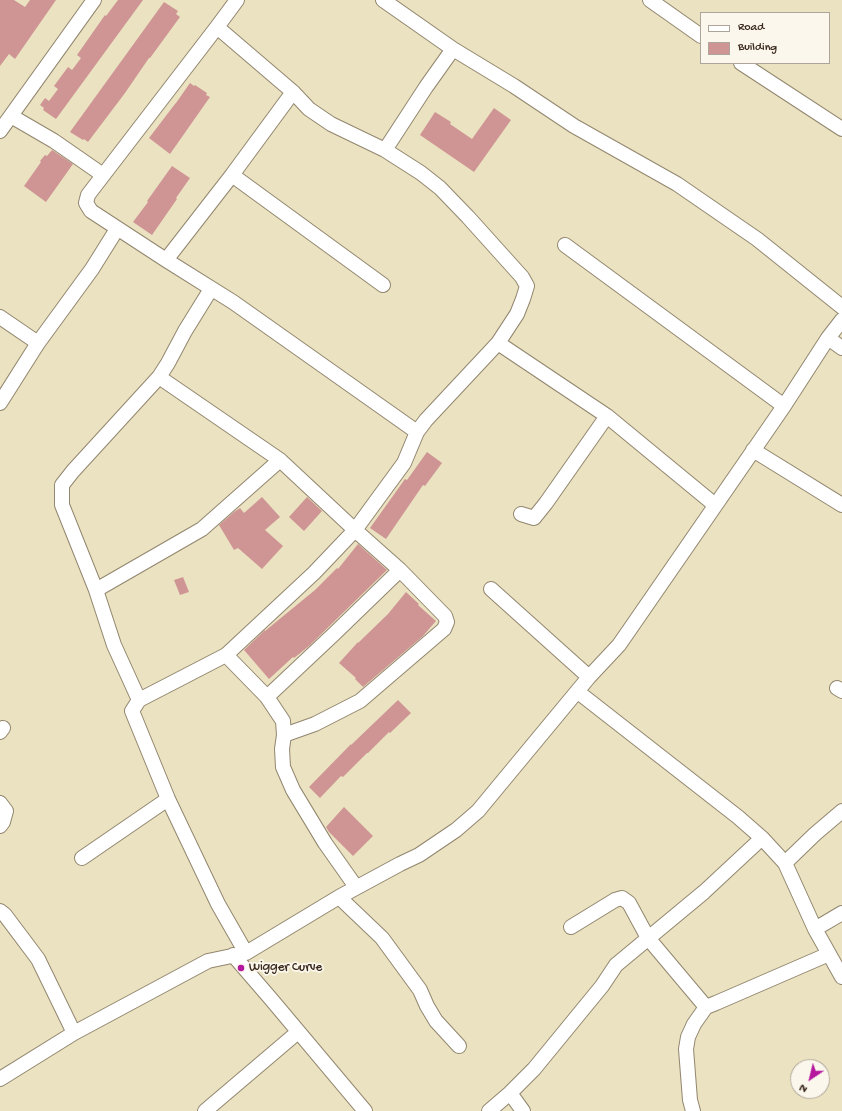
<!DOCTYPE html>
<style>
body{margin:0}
#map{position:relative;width:842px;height:1111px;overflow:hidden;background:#eae2c0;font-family:"Gochi Hand",sans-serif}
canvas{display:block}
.legend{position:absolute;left:700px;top:12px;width:130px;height:52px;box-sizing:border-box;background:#fbf7ec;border:1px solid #aea59a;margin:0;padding:5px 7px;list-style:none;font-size:12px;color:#3b2a1e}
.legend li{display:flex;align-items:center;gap:8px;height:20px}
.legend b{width:20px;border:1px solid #aea59a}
.north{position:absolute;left:790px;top:1059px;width:40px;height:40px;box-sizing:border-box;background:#fbf7ec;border:1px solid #aea59a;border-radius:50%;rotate:215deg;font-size:11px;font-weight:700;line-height:16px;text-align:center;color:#3b2a1e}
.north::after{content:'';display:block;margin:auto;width:14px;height:18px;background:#b5179e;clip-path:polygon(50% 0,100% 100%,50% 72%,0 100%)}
</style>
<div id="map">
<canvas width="842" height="1111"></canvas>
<ul class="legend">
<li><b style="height:5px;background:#fff"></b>Road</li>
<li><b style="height:11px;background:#cf9594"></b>Building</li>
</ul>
<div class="north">N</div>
</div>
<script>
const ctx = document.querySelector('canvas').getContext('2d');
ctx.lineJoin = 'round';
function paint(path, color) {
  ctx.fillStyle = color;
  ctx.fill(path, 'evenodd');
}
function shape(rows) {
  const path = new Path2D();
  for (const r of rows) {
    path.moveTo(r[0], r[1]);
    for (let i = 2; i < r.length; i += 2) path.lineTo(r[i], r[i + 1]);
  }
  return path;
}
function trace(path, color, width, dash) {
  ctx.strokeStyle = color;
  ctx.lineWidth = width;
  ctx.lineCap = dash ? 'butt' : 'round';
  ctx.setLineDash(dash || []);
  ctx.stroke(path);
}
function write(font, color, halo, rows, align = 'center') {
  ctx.font = font + ' "Gochi Hand",sans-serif';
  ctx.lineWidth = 3.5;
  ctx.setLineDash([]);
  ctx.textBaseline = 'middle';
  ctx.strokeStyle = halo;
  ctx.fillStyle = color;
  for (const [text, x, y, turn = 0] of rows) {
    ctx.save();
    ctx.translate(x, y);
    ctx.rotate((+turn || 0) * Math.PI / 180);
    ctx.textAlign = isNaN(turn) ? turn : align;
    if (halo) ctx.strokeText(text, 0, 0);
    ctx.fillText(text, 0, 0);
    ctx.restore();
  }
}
paint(shape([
 [0,0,14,0,25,7,30,0,56,0,15,59,9,54,0,66],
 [118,0,143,0,56,119,43,110,44,108,40,105,45,98,49,101,58,89,54,86,68,67,72,70,81,58,77,55,105,15,106,16],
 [164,2,178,11,176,14,180,17,150,58,149,58,125,93,88,142,84,139,83,140,70,132],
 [190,83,194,86,195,85,207,93,206,95,210,97,170,154,149,138,175,104,176,103],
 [494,108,511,120,474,172,420,135,435,112,451,122,450,124,472,139],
 [52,150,73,164,46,202,24,186,41,162,40,161,45,155,47,156],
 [172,166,190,178,176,198,177,199,152,235,133,222,148,202,147,201],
 [427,452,442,463,425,486,423,485,386,539,370,528,405,479,407,480],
 [262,497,280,517,265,530,283,546,262,569,238,548,234,550,219,525,234,512,240,508,244,513],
 [307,497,322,511,304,531,289,517],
 [358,544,387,570,309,646,294,658,293,657,269,679,244,650,265,630,265,631,315,590,337,568,338,569],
 [183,577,189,592,180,595,174,580],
 [406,592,419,604,418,605,436,621,423,636,363,687,355,679,356,678,339,663,358,642,358,643,388,614],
 [398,700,411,713,390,733,389,732,368,753,367,753,343,777,341,776,320,798,309,787,351,744,351,745],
 [344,807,373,836,353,856,329,832,326,827]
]), '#cf9594');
const minor = shape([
 [237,0,217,27,88,195,86,203,91,211,166,260,233,302,417,432],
 [383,0,453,49,514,86,574,126,677,184,757,239,842,307],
 [650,0,701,36],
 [217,27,293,92,309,109,331,124,385,150,421,173,440,188,468,217,522,277,527,286,523,299,517,314,498,343,426,420,417,432,404,463,355,530,314,573,226,655,139,700,132,711,168,799,218,904,246,953],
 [741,63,842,129],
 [11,116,54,141,103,175],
 [0,131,94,0],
 [385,150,426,87,453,49],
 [232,175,383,285],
 [565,245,784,406],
 [166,260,232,175,293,92],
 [0,317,38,343],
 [828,338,842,348],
 [498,343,607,416,715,505],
 [159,377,280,460,355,530,400,570,445,616,447,622,444,629,360,701,315,724,284,735],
 [0,403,38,343,92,269,117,229],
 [753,450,842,505],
 [521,514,534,518,546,503,607,416],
 [491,589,589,677],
 [96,590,202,529,280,460],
 [226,655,267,697,283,721,284,735,282,749,283,767,293,790,325,843,356,887],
 [837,688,842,691],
 [578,692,738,817,762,838,785,863,815,929,842,977],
 [267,697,335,633,400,570],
 [139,700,114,645,96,590,62,505,62,485,73,471,159,377,168,363,185,331,211,289],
 [0,732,3,728],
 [0,803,6,811,3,822,0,826],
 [82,858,168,799],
 [785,863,815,834,842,811],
 [339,897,382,938,420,990,427,1006,436,1021,459,1046],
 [0,911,5,915,38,959,74,1033],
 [571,927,615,900,622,898,629,903,648,938,706,1007,716,1003,829,954],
 [815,929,842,913],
 [233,955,271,999,365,1111],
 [0,1079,74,1033,208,961,246,953,339,897,400,864,419,855,456,830,478,811,589,677,619,645,784,406,828,338,842,320],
 [510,1093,523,1111],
 [205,1111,298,1032],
 [489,1111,510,1093,534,1069,602,986,616,965,704,892,762,838],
 [693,1111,690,1100,686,1049,688,1037,694,1024,706,1007]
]);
trace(minor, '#92866f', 16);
trace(minor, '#fff', 14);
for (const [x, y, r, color] of [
 [241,968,4,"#b5179e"]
]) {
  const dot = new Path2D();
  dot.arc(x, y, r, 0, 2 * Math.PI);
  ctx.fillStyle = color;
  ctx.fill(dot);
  trace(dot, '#fbf7ec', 1.5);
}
write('13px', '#3b2a1e', '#fbf7ec', [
 ["Wigger Curve",249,968]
], 'left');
</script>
